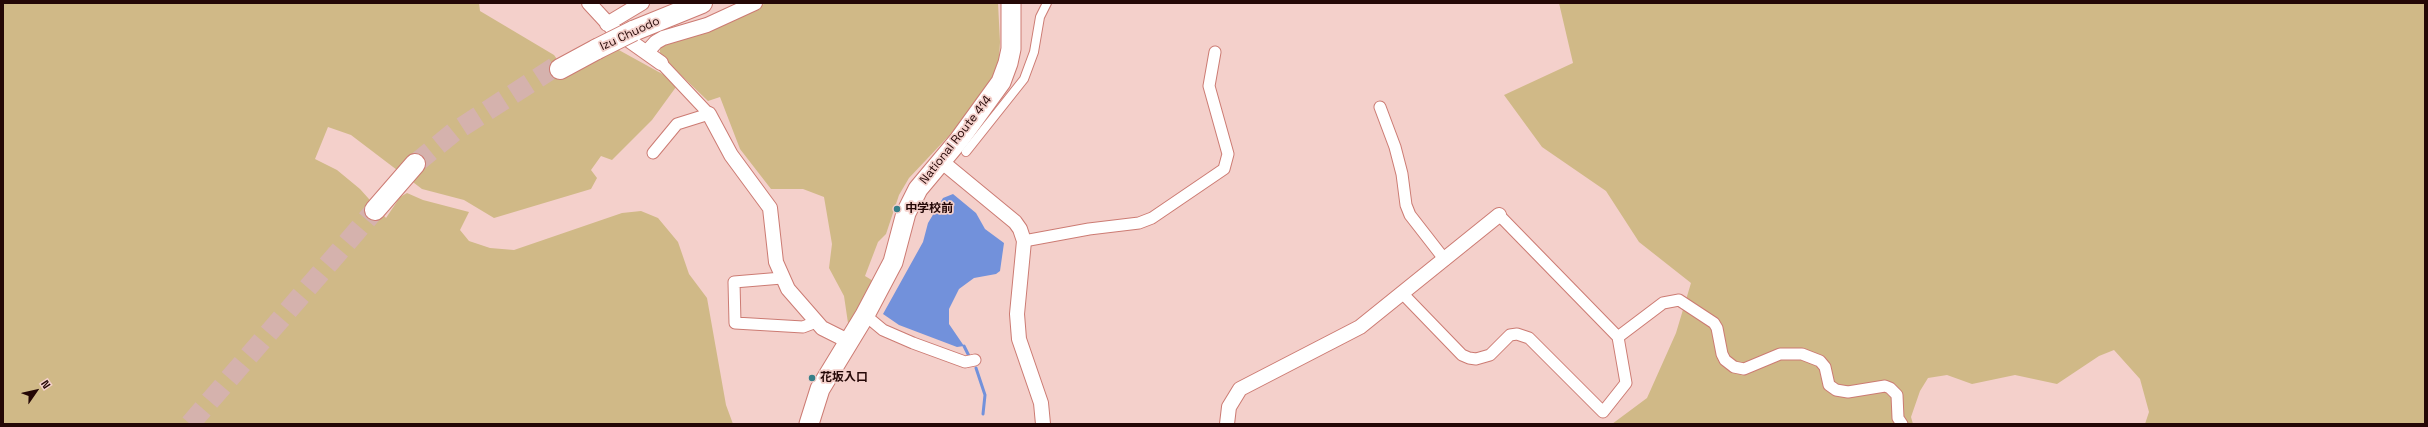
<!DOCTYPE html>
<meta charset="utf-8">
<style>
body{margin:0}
#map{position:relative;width:2428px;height:427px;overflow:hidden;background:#f4d0cb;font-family:"Space Grotesk",sans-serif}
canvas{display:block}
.frame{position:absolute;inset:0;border:4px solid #240706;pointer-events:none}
.north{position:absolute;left:16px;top:371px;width:40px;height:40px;-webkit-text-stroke:3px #f4d0cb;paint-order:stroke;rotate:56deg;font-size:11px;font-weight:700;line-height:16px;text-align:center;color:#240706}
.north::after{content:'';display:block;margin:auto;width:14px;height:18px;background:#240706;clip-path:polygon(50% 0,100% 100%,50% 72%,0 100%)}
</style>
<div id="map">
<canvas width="2428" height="427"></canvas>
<div class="frame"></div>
<div class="north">N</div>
</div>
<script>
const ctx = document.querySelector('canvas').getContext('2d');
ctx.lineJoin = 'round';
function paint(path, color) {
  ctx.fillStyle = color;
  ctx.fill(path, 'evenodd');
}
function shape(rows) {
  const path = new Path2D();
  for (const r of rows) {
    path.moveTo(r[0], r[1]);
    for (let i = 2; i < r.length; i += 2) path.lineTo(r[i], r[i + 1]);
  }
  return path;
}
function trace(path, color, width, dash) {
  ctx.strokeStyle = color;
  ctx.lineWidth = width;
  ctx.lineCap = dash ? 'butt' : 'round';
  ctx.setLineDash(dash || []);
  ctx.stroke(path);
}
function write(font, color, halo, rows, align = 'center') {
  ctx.font = font + ' "Space Grotesk","Noto Sans JP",sans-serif';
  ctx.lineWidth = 3.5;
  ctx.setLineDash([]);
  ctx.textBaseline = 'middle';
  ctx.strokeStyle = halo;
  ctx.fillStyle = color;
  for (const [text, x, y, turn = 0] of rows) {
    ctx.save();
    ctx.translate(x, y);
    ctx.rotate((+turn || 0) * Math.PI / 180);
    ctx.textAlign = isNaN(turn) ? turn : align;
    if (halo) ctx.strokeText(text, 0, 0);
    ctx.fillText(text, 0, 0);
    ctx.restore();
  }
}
paint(shape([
 [3,3,479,3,480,11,554,55,566,72,617,49,666,76,676,87,652,120,612,160,601,156,591,170,597,178,591,189,494,218,464,200,422,189,351,135,328,127,315,159,337,170,360,189,386,218,400,197,407,193,423,200,469,212,460,230,469,241,490,248,514,250,622,213,641,211,658,218,678,242,689,274,707,298,726,405,733,424,3,424],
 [766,3,998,3,1000,42,999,60,993,77,961,123,909,178,899,195,886,234,878,242,865,276,875,282,856,318,848,323,844,296,829,268,832,244,824,197,803,189,771,189,740,149,720,97,708,101,660,55,660,48,669,43,739,16],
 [1559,3,2425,3,2425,424,2145,424,2149,412,2140,379,2114,350,2099,356,2057,384,2015,375,1972,384,1947,375,1928,378,1920,391,1911,417,1913,424,1612,424,1647,398,1676,333,1691,283,1639,242,1606,191,1542,147,1504,95,1573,63]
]), '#d0b987');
paint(shape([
 [953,194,976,213,985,229,1004,243,1000,271,996,274,974,278,959,289,949,309,949,324,964,346,957,347,899,325,883,314,923,242,928,223,943,198]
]), '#7291db');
trace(shape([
 [964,346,970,358],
 [976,368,985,395,983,414]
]), '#7291db', 3);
trace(shape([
 [415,164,454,132,558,65],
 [190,424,375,210]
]), '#d5b2ad', 20, [20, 10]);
const pedestrian = shape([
 [966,152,1024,79,1034,52,1040,17,1047,3]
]);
const minor = shape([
 [1380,107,1395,147,1402,174,1406,205,1410,215,1445,260],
 [653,153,677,124,709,114,661,63],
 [1024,241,1089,229,1139,223,1152,218,1224,169,1228,154,1209,86,1215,52],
 [782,278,734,282,735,323,803,327,816,322],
 [1403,294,1462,355,1469,358,1476,359,1490,355,1510,335,1517,334,1529,338,1603,412,1626,383,1618,337,1499,215],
 [865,315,883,330,913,343,965,362,975,360],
 [1618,337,1663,303,1679,300,1714,323,1717,328,1722,354,1725,360,1734,367,1744,369,1780,354,1802,354,1820,361,1825,367,1829,385,1836,390,1848,392,1885,386,1890,388,1897,395,1898,418,1902,424]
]);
const tertiary = shape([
 [589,3,613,29,661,63],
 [607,24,642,3],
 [647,52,656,42,663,38,707,25,755,3],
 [709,114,731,155,770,208,776,262,788,289,822,328,848,341],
 [941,161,1015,222,1020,229,1024,241,1017,314,1019,339,1041,403,1043,424],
 [1227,424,1229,407,1240,389,1360,327,1499,215]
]);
const trunk = shape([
 [809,424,820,389,865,315,893,262,906,213,918,189,959,140,1001,82,1008,63,1011,49,1011,3]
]);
const motorway = shape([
 [633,31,702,3],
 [560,69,597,49],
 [375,210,415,164]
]);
trace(pedestrian, '#cc7b73', 10);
trace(minor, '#cc7b73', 13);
trace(tertiary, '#cc7b73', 16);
trace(trunk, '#cc7b73', 21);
trace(motorway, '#cc7b73', 22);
trace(pedestrian, '#fff', 8);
trace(minor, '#fff', 11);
trace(tertiary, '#fff', 14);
trace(trunk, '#fff', 19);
trace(motorway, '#fff', 20);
const motorwayBridge = shape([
 [597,49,633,31]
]);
trace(motorwayBridge, '#cc7b73', 22, []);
trace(motorwayBridge, '#fff', 20);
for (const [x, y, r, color] of [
 [897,209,4,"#377f88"],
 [812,378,4,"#377f88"]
]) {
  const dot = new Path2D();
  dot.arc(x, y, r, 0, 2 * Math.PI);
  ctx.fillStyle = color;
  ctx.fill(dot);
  trace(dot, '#f4d0cb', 1.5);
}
write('12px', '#240706', '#f4d0cb', [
 ["Izu Chuodo",630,34,-25],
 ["National Route 414",956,140,-52]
]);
write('bold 12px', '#240706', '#f4d0cb', [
 ["中学校前",905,209],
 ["花坂入口",820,378]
], 'left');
</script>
